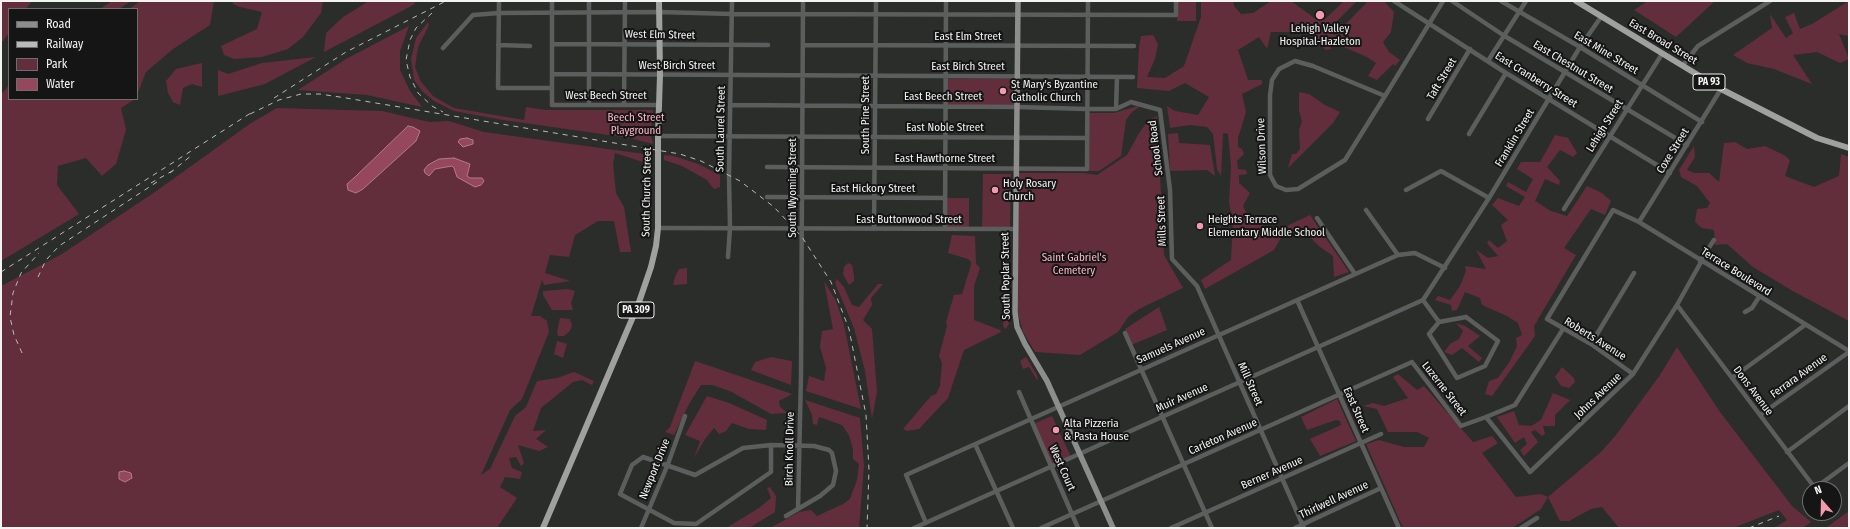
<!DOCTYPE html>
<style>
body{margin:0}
#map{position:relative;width:1850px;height:529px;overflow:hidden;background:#2b2d2b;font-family:"Fira Sans Condensed",sans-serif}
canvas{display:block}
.frame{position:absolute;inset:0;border:2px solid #f2f3f2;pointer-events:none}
.legend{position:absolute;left:8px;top:8px;width:130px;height:92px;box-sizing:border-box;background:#141514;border:1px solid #6d6e6d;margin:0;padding:5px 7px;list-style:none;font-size:12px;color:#f2f3f2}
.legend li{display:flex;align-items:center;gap:8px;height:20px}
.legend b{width:20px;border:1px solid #6d6e6d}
.north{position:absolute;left:1802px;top:481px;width:40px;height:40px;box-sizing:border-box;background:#141514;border:1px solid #6d6e6d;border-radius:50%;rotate:340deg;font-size:11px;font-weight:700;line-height:16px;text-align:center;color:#f2f3f2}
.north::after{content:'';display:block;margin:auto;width:14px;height:18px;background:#f29aaf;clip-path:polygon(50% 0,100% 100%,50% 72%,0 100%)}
</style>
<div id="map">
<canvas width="1850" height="529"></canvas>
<div class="frame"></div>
<ul class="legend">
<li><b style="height:5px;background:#8b8e8c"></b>Road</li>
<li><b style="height:5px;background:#b9bab9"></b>Railway</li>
<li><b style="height:11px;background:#622e3c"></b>Park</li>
<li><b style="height:11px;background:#95485d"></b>Water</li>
</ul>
<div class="north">N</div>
</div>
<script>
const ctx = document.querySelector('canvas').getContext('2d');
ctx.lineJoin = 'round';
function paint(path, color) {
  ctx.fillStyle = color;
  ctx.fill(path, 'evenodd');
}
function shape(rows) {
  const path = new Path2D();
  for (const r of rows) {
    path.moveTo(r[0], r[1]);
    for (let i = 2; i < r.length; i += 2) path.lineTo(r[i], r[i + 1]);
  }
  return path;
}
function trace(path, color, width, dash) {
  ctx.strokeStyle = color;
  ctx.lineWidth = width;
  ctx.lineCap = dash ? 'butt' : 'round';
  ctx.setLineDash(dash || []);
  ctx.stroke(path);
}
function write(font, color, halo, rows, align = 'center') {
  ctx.font = font + ' "Fira Sans Condensed",sans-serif';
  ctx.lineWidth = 4;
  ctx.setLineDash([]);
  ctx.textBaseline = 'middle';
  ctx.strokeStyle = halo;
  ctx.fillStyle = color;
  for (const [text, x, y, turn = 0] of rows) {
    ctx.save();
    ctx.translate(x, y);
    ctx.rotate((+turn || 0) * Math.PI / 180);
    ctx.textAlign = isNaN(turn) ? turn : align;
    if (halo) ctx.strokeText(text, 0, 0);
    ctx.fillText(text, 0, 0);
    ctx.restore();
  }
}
paint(shape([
 [1,1,32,1,26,9,9,9,9,33,3,41,1,41],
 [112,1,131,1,119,9,100,9],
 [140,1,214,1,210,25,173,49,146,72,137,95,137,9,129,9],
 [233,1,323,1,321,13,303,37,288,49,262,57,234,59,224,55,221,46,257,29,262,12,240,7,233,4],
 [369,1,414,1,415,4,324,52,326,33,343,17],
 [1178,1,1196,1,1196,21,1177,21],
 [1201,1,1233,1,1234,6,1241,14,1253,13,1271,1,1291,1,1317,20,1324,20,1344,1,1357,1,1329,29,1335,35,1368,1,1384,1,1394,12,1391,32,1383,42,1389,52,1400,60,1395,66,1393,64,1377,80,1368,76,1376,63,1367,57,1330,41,1331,49,1326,50,1312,38,1315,31,1307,27,1298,32,1271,32,1267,49,1259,37,1238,50,1248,80,1262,80,1262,84,1242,94,1246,112,1238,138,1238,147,1242,149,1244,154,1237,161,1238,169,1246,170,1247,174,1239,175,1239,183,1250,193,1243,206,1249,218,1274,232,1310,215,1349,272,1334,277,1333,256,1320,247,1305,232,1282,236,1274,250,1205,289,1201,280,1231,260,1233,221,1229,203,1231,166,1228,134,1223,133,1221,176,1217,169,1213,134,1207,127,1190,125,1170,128,1167,106,1175,111,1198,115,1209,97,1185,83,1169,91,1137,88,1139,47,1141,36,1153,35,1158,44,1155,59,1147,77,1165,78,1184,66,1201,17],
 [1648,1,1715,1,1676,37,1634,10],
 [1849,1,1849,36,1839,34,1849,59,1840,63,1817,52,1793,55,1812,84,1774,69,1747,63,1733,55,1772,28,1770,14,1786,38,1793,33,1785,17,1794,13,1800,29,1812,24],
 [428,22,429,25,418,47,415,67,421,82,433,96,454,108,524,120,526,107,546,110,653,110,651,136,653,144,630,138,503,120,454,111,434,101,423,92,414,80,411,59,416,38],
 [409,26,400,51,400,70,410,91,422,107,367,95,298,90,346,59],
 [316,57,265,84,218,96,218,70,228,74,262,63],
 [202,63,202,87,192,84,183,88,180,105,173,102,168,93,166,81,176,69],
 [948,79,1014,79,1014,105,947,105],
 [9,85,9,99,135,99,121,108,126,130,116,164,102,176,86,158,58,166,57,185,79,214,1,261,1,95],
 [1299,92,1309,94,1325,105,1340,112,1333,123,1288,168,1292,154,1296,154,1300,149,1299,130,1302,121,1299,111],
 [1138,106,1139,107,1131,113,1126,120,1121,156,1099,171,1089,171,1089,113,1114,113],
 [277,108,382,111,429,122,449,121,484,132,644,154,646,163,615,153,613,164,616,193,624,207,631,252,620,252,614,221,598,221,575,235,569,257,550,255,545,273,570,281,544,285,542,280,531,316,540,316,547,321,549,332,522,399,510,410,481,475,490,469,515,416,526,407,537,381,557,378,574,372,594,381,592,385,582,380,573,382,541,408,533,431,546,430,536,439,548,447,539,451,518,445,524,463,521,466,516,457,509,458,512,468,522,472,520,479,505,477,500,487,517,498,497,528,1,528,1,286,62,254,155,192,251,123],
 [1157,116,1164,255,1183,288,1139,309,1129,316,1118,332,1080,355,1035,352,1023,332,1017,310,1019,173,1084,173,1097,175,1127,155,1139,133,1148,121],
 [1178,133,1179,143,1210,145,1215,176,1207,170,1170,171,1168,134],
 [1555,135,1568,138,1577,153,1573,157,1560,150,1547,167,1560,181,1559,185,1545,179,1535,201,1551,211,1567,216,1587,186,1602,193,1611,201,1605,215,1591,209,1564,248,1576,255,1534,326,1535,336,1492,396,1485,394,1489,381,1498,378,1510,361,1517,346,1516,338,1522,335,1518,323,1507,316,1482,305,1480,298,1465,292,1457,310,1452,311,1451,305,1435,300,1438,296,1450,300,1460,286,1466,271,1465,266,1486,269,1476,250,1488,258,1498,256,1487,243,1489,240,1498,248,1507,241,1501,225,1508,220,1492,205,1498,198,1519,206,1525,197,1506,186,1508,182,1526,192,1533,179,1517,169,1521,162,1540,162],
 [1735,142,1747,149,1765,146,1784,155,1790,160,1785,176,1814,187,1839,176,1841,154,1849,157,1849,321,1791,290,1753,267,1727,244,1715,245,1714,230,1702,228,1695,222,1697,209,1707,208,1710,203,1697,186,1681,177,1679,170,1694,146,1695,157,1687,170,1694,173,1709,173,1719,182,1724,143],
 [664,155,674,156,698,164,720,175,720,187,714,189,707,180,682,166,664,160],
 [983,174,1011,174,1010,228,982,228],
 [946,198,969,198,969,227,946,228],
 [952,235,975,236,976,264,980,268,974,286,974,320,1000,330,1001,332,964,350,948,398,919,429,907,431,903,429,931,396,936,394,940,386,942,363,939,356,947,326,946,322,954,295,962,294,971,265,971,262,968,259,948,253],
 [848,263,852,265,854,276,854,281,849,285,843,274,844,267],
 [687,268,687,284,673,285,675,277,679,269],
 [1004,275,1008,279,1006,298,1009,324,1006,329,1003,326,1005,278,1003,276],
 [837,279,844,287,852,305,859,307,878,284,883,284,871,298,872,305,863,320,872,329,877,392,872,419,865,371,854,328,835,283],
 [824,281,836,301,844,325,861,409,806,391,809,376,824,381,826,368,820,347,822,331,833,329],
 [567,289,575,291,571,303,573,310,552,310,543,295,543,291],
 [1159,307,1167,330,1131,345,1125,329],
 [560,318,570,319,572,325,570,331,564,336,558,336,557,332],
 [1456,323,1465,326,1480,336,1468,346,1482,358,1479,362,1462,348,1452,355,1444,352,1450,344,1459,339,1463,331],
 [557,341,567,344,563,358,554,354],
 [1677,347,1720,412,1792,506,1811,522,1803,528,1774,528,1787,520,1779,510,1733,528,1619,528,1602,507,1591,509,1569,521,1560,521,1548,497,1541,509,1512,528,1403,528,1366,444,1379,440,1404,447,1424,447,1429,438,1417,432,1388,432,1377,409,1363,406,1373,403,1384,406,1408,398,1393,377,1398,374,1417,390,1424,386,1473,442,1492,436,1498,443,1482,453,1516,497,1541,494,1548,497,1601,452,1616,435,1660,375],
 [771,357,792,361,791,385,751,370,755,362],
 [1026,357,1037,375,1038,380,1037,380,1029,367,1023,369,1020,361],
 [695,361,792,394,779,401,780,407,788,413,771,414,730,391,712,385,701,385,689,404,674,435,665,432,670,427],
 [1562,367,1574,378,1575,382,1569,388,1561,386,1555,377],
 [1553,393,1570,400,1555,415,1555,426,1543,426,1545,434,1542,436,1535,430,1531,432,1538,442,1524,456,1520,450,1527,444,1524,437,1515,443,1497,417,1514,411,1519,425,1531,426,1541,420],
 [707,396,729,403,767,420,766,430,749,429,732,423,726,431,719,434,714,428,705,439,694,458,700,441,685,435],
 [1337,399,1356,441,1320,456,1310,439,1341,425,1340,421,1336,420,1307,430,1301,417],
 [805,400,860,418,864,466,859,528,770,528,799,512,811,510,817,516,843,504,850,499,857,480,859,464,853,459,853,449,849,435,842,425,819,417,817,425,813,424,812,415],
 [1052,416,1071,457,1049,466,1031,425],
 [770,487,776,496,775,512,749,528,726,528,759,508,771,498,767,488],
 [1849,511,1849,525,1845,528,1826,528]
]), '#622e3c');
const water = shape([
 [408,126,413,127,420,131,416,141,363,189,356,193,348,190,347,184,355,177,408,126],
 [467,138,473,140,473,144,463,147,458,142,460,139,467,138],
 [454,158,470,164,467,176,470,178,482,178,484,181,481,185,475,187,457,177,454,168,452,166,435,169,429,176,425,173,424,170,428,165,439,159,454,158],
 [124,471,131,473,132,478,125,482,119,479,119,472,124,471]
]);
paint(water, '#95485d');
trace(water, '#b17b8a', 1);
trace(shape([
 [499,1,498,88,552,88],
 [552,1,552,105,660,105],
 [589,1,589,105],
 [1394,1,1506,73,1670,173],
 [1452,1,1503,35,1687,145],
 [1501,1,1580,47,1702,122],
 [552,44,768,45],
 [498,45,530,46],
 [803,45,1134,46],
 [443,48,473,15,499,13,660,12,732,14,1176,15,1176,1],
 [1488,61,1526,1],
 [1683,65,1698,46,1770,1],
 [552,74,1133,77],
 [1385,96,1313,66,1295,61,1279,69,1272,80,1270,95,1270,175,1276,186,1286,190,1298,189,1345,160,1385,96,1443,1],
 [624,105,625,1],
 [731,105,1017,107,1087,109,1116,109,1131,102,1160,110,1170,190,1172,259,1197,286,1304,528],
 [1116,109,1117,77],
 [1428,119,1470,49],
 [1469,134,1506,73],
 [658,136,1087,138],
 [767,167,1087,169,1088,1],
 [1406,190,1441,171,1489,198],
 [767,197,945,198],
 [1564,209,1662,54],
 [1366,210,1398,255],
 [1317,218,1355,274],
 [1639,222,1721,89],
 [658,228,1016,229],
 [874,229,876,1],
 [945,229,946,1],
 [728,257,730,228,729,175,732,1],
 [1700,261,1714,240],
 [1297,300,1399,528],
 [1423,300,1439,322],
 [1677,305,1815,488,1849,463],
 [1745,312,1752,308,1759,297],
 [1466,317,1498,341,1485,366,1457,378,1429,334,1439,322,1466,317],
 [1125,333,1212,528],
 [1591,344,1634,273],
 [1633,374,1591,344,1547,319,1613,210,1639,222,1849,351],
 [1732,378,1805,325],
 [1019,392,1078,528],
 [1760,415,1849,352],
 [1486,417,1530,472,1633,374,1677,305,1701,262],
 [975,444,1013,528],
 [771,445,771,472,696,524,674,523,620,494,632,465,643,457,695,475,743,448,771,445,814,446,829,450,832,453,836,471,833,485,820,496,786,516],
 [1787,452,1849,406],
 [798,509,801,375,803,1],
 [926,523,906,475,1398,255,1415,253,1445,268],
 [641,528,668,464,685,416],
 [914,528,1423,300,1489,198,1580,47,1601,17],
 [1041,528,1412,362,1461,426,1486,417,1515,405,1563,329],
 [1171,528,1381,434],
 [1295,528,1381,488],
 [1521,528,1537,518]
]), '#5c5e5d', 4.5);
trace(shape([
 [1018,1,1015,312,1017,327,1025,344,1047,381,1113,528]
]), '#8b8e8c', 5.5);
trace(shape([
 [1576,1,1721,89,1817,138,1849,148],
 [543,528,638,305,651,267,656,246,658,228,658,136,660,75,659,1]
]), '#9ea19e', 6);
trace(shape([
 [432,13,416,28,410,40,406,60,410,77,418,93,432,106,443,112],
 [274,98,346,52,446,1],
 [250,114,279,100,301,94,320,94,346,98,680,154,701,161,740,181,774,207,802,237,831,282,849,329,866,415,869,470,867,528],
 [170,173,192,155],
 [151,183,174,170],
 [1,272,254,111],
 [38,277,46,260,59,246,157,182],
 [22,353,14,335,10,317,13,293,21,273,39,253],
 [1749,528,1779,516]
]), '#b9bab9', 1, [5, 5]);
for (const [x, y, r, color] of [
 [1320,15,5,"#f29aaf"],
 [1003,91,4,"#f29aaf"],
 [995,190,4,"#f29aaf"],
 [1200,226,4,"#f29aaf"],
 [1056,430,4,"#f29aaf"]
]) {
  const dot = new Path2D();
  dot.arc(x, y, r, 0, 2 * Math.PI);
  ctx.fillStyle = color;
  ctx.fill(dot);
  trace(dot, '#141514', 1.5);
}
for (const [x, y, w] of [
 [1709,82,32],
 [636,310,36]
]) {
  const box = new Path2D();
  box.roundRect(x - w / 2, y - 8, w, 16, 3);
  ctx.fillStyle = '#141514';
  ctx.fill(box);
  trace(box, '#f2f3f2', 1);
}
write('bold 10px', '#f2f3f2', null, [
 ["PA 93",1709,82],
 ["PA 309",636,310]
]);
write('11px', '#f2f3f2', '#141514', [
 ["Lehigh Valley",1320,29,"center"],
 ["Hospital-Hazleton",1320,42,"center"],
 ["St Mary's Byzantine",1011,85],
 ["Catholic Church",1011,98],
 ["Holy Rosary",1003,184],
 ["Church",1003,197],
 ["Heights Terrace",1208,220],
 ["Elementary Middle School",1208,233],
 ["Alta Pizzeria",1064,424],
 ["& Pasta House",1064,437]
], 'left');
write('11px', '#f2f3f2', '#141514', [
 ["West Elm Street",660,35,1],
 ["East Elm Street",968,37],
 ["East Broad Street",1663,42,31],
 ["East Mine Street",1606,53,31],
 ["West Birch Street",677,66],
 ["East Birch Street",968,67],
 ["East Chestnut Street",1573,67,31],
 ["Taft Street",1442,79,-59],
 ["East Cranberry Street",1536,80,32],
 ["West Beech Street",606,96],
 ["East Beech Street",943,97],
 ["South Pine Street",866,115,-90],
 ["Lehigh Street",1605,126,-58],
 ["East Noble Street",945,128],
 ["South Laurel Street",721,129,-89],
 ["Franklin Street",1515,138,-59],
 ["Wilson Drive",1262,146,-92],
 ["School Road",1156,148,-97],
 ["Coxe Street",1673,151,-58],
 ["East Hawthorne Street",945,159],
 ["South Wyoming Street",793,188,-90],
 ["East Hickory Street",873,189],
 ["South Church Street",647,192,-89],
 ["East Buttonwood Street",909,220],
 ["Mills Street",1162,221,-92],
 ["Terrace Boulevard",1736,272,32],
 ["South Poplar Street",1006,276,-91],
 ["Roberts Avenue",1595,339,32],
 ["Samuels Avenue",1171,346,-24],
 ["Ferrara Avenue",1799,376,-36],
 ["Mill Street",1250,384,66],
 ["Luzerne Street",1444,389,52],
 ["Dons Avenue",1753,391,53],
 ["Johns Avenue",1598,396,-44],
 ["Muir Avenue",1182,398,-24],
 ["East Street",1356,410,66],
 ["Carleton Avenue",1223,437,-24],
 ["Birch Knoll Drive",790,449,-89],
 ["West Court",1062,468,66],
 ["Newport Drive",655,469,-68],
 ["Berner Avenue",1272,473,-24],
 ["Thirlwell Avenue",1334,500,-25]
]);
write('11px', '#fbb6c6', '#141514', [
 ["Beech Street",636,118],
 ["Playground",636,131],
 ["Saint Gabriel's",1074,258],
 ["Cemetery",1074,271]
]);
</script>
